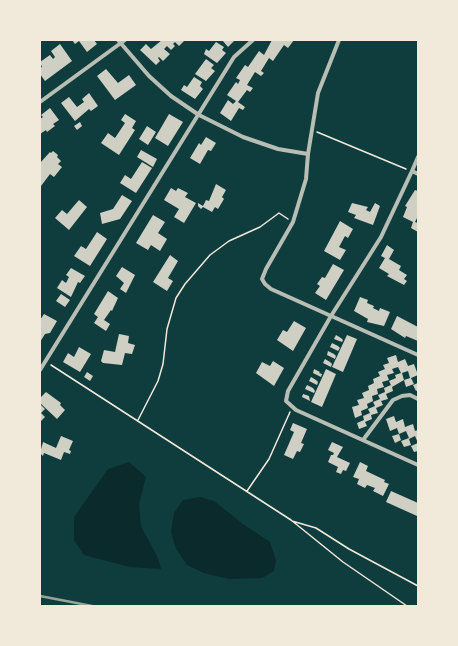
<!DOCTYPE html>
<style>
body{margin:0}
#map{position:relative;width:458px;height:646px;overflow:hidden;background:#0f3d3e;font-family:Poppins,sans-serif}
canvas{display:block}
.frame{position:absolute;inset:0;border:41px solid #f1e9da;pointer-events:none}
</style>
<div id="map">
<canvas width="458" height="646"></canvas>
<div class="frame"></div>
</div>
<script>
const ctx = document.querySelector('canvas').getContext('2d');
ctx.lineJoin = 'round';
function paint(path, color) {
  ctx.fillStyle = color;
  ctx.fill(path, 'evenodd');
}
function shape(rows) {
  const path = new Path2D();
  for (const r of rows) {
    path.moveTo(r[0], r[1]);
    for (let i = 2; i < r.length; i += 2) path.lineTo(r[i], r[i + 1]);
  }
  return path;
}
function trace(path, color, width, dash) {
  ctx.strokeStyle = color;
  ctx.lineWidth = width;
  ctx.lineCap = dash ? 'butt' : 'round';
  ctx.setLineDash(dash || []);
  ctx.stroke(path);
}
paint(shape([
 [129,462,146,477,139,504,141,526,158,558,161,569,129,567,84,555,74,540,74,517,108,469],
 [200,497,214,501,243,524,270,542,276,560,274,571,262,578,229,579,204,573,187,565,176,549,171,532,174,513,183,500]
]), '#0a2a2b');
paint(shape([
 [72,40,94,40,97,44,87,52,79,41,75,44],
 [162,40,185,40,179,46,175,42,173,44,175,46,171,50,167,46,164,49,170,54,163,61,159,57,158,58,160,61,156,65,140,50,146,44,151,49],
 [222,40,235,40,228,47],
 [272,40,294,40,288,48,284,45,273,61,269,58,261,71,264,73,261,76,255,72,247,85,253,88,250,92,247,90,238,102,245,107,243,110,239,108,231,121,220,113,228,100,233,104,236,101,227,95,236,82,238,84,240,80,236,78,245,65,248,67,259,51,264,55],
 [216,42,224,47,222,50,226,53,217,63,204,54,206,49,209,51],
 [60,44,72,61,45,81,40,74,40,68,42,67,40,62,50,55,53,59,55,57,51,51],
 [206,59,214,65,211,68,215,71,206,81,195,74],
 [106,69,118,83,129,75,136,85,115,100,97,76],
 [194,77,202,82,200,86,203,89,195,99,181,90,184,85,187,87],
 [89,93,98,106,91,111,89,109,75,121,61,103,69,97,77,107,84,102,82,99],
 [50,108,59,120,53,124,55,126,47,132,46,130,40,134,40,119,43,117,41,115],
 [125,114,136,121,132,128,135,130,119,155,101,143,108,133,115,138,125,123,121,120],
 [169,114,183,122,168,146,155,138],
 [80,122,82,126,77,130,74,126],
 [147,126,156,132,148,145,139,139],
 [206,137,216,143,211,151,208,150,200,164,190,158,199,143,201,145],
 [141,150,157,159,153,167,137,157],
 [53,151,58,155,57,157,61,161,58,164,62,167,54,177,50,174,41,186,40,163,50,152,51,153],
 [142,162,152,168,136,193,120,183,125,175,131,179],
 [216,184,226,190,222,197,224,199,218,209,215,207,212,212,203,207,201,209,198,206,198,203,203,206,206,200,209,201],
 [171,188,176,191,178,188,188,193,185,197,196,203,184,223,174,217,179,209,164,200],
 [415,190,418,191,418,216,415,222,418,223,418,232,411,228,413,222,403,217,407,207,405,206],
 [122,195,132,201,120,219,102,224,100,213,113,209],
 [79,200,87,207,69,230,55,218,62,210,67,214],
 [352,203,368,207,366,210,370,212,375,203,380,206,373,225,354,218,356,215,348,212],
 [153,215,165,222,158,233,167,239,160,251,151,245,148,250,136,243],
 [340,221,353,229,348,238,345,236,339,247,346,250,340,260,324,251],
 [97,232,107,239,90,266,74,256,81,246,86,249],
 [387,245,394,250,389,259,401,266,399,270,407,275,404,279,407,281,404,285,387,276,389,274,379,268,385,258,381,256],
 [170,255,178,261,168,278,173,281,167,291,153,282],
 [333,264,344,270,326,300,315,293,320,286,317,284,322,277,325,278],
 [122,267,135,275,126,293,120,289,124,283,116,276],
 [71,268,85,276,80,283,78,282,71,297,57,288,62,280,66,283,69,277,66,275],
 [108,291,118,298,112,311,111,310,104,320,110,324,106,331,94,323,98,317,94,314],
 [61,294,70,300,65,307,56,301],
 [360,297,368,300,367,303,374,306,373,308,379,311,380,308,390,312,384,326,367,322,368,319,354,311],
 [44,314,57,321,50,333,45,334,40,342,40,320],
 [397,316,418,327,418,341,406,336,405,338,391,329],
 [294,321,306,328,293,351,277,340,283,330,287,332],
 [119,334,129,336,128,343,135,345,132,354,125,353,122,365,103,363,101,361,104,350,115,352],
 [336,335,341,338,343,340,342,342,334,339],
 [347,335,357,339,343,372,332,367],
 [332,343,338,346,340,348,338,351,330,347],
 [79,347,91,354,80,372,63,362,68,353,74,357],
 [328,351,334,354,336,356,335,359,327,355],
 [396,355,398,362,405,359,408,366,414,364,418,375,411,378,414,384,406,387,404,380,410,378,408,371,402,373,404,380,392,387,393,391,386,394,388,399,381,401,383,405,376,408,378,413,371,415,372,419,365,422,367,426,359,429,357,423,364,420,363,416,370,413,368,409,375,406,373,402,380,399,378,395,385,392,384,388,391,385,389,381,396,378,395,375,401,373,398,367,392,369,394,373,387,375,389,380,382,382,384,387,377,389,378,394,372,396,373,401,367,404,368,408,361,411,362,415,355,418,352,407,359,405,357,400,364,398,362,393,369,390,368,386,374,383,373,379,380,376,378,372,385,369,383,365,389,363,387,358],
 [325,359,330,362,332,364,331,367,323,363],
 [273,361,284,368,274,386,256,373,262,362,270,366],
 [314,369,320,372,319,373,322,374,321,377,313,373],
 [326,369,336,374,322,407,311,402],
 [87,372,93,376,90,381,84,377],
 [311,377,316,380,318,382,317,385,309,381],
 [418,383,418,390,416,391,413,385],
 [307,385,313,388,315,391,314,393,305,389],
 [46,392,61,403,60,405,65,410,57,419,40,403,40,398],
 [303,394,309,396,310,401,302,397],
 [40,404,45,409,41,413,45,417,41,421],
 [394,416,396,422,403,419,405,427,413,424,415,431,418,430,418,443,415,436,409,439,411,445,404,447,401,441,409,438,406,431,399,434,401,440,395,443,392,436,399,434,397,428,390,431,386,419],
 [293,423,307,429,301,443,304,444,300,452,297,451,293,459,284,455,294,432,290,430],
 [61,436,73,441,69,450,71,451,70,454,64,452,61,460,44,453,43,456,40,453,43,442,56,448],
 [332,442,343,447,337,457,350,463,346,471,343,470,341,474,336,472,338,467,328,462,331,455,333,455,334,453,328,450],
 [418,443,418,451,414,452,411,446],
 [360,462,368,466,366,471,385,480,384,482,389,484,383,496,373,491,375,488,367,485,365,488,357,484,359,479,353,477],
 [391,491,418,503,417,516,386,502]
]), '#cfcfc3');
trace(shape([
 [317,132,406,169],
 [51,365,291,520,343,562,407,606],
 [138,420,158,381,163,364,167,329,176,298,185,284,210,255,229,241,260,227,279,213,288,219],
 [247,491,269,459,290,412],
 [292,521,316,528,349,549,418,586]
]), '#f1e9da', 1.5);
trace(shape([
 [118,40,149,76,171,96,199,115,243,137,278,149,308,154],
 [339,40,318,93,308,154,306,179,293,222,266,269,262,279,265,284,271,289,418,355],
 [40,102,125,40],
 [412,171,418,157],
 [418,174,412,171,381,237,331,316,288,391,286,401,296,410,418,465],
 [40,370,234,57,253,40],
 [363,440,393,400,402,396,410,395,418,399]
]), '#b8beb3', 4);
trace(shape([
 [40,596,92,606]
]), '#97a49c', 2.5);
</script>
